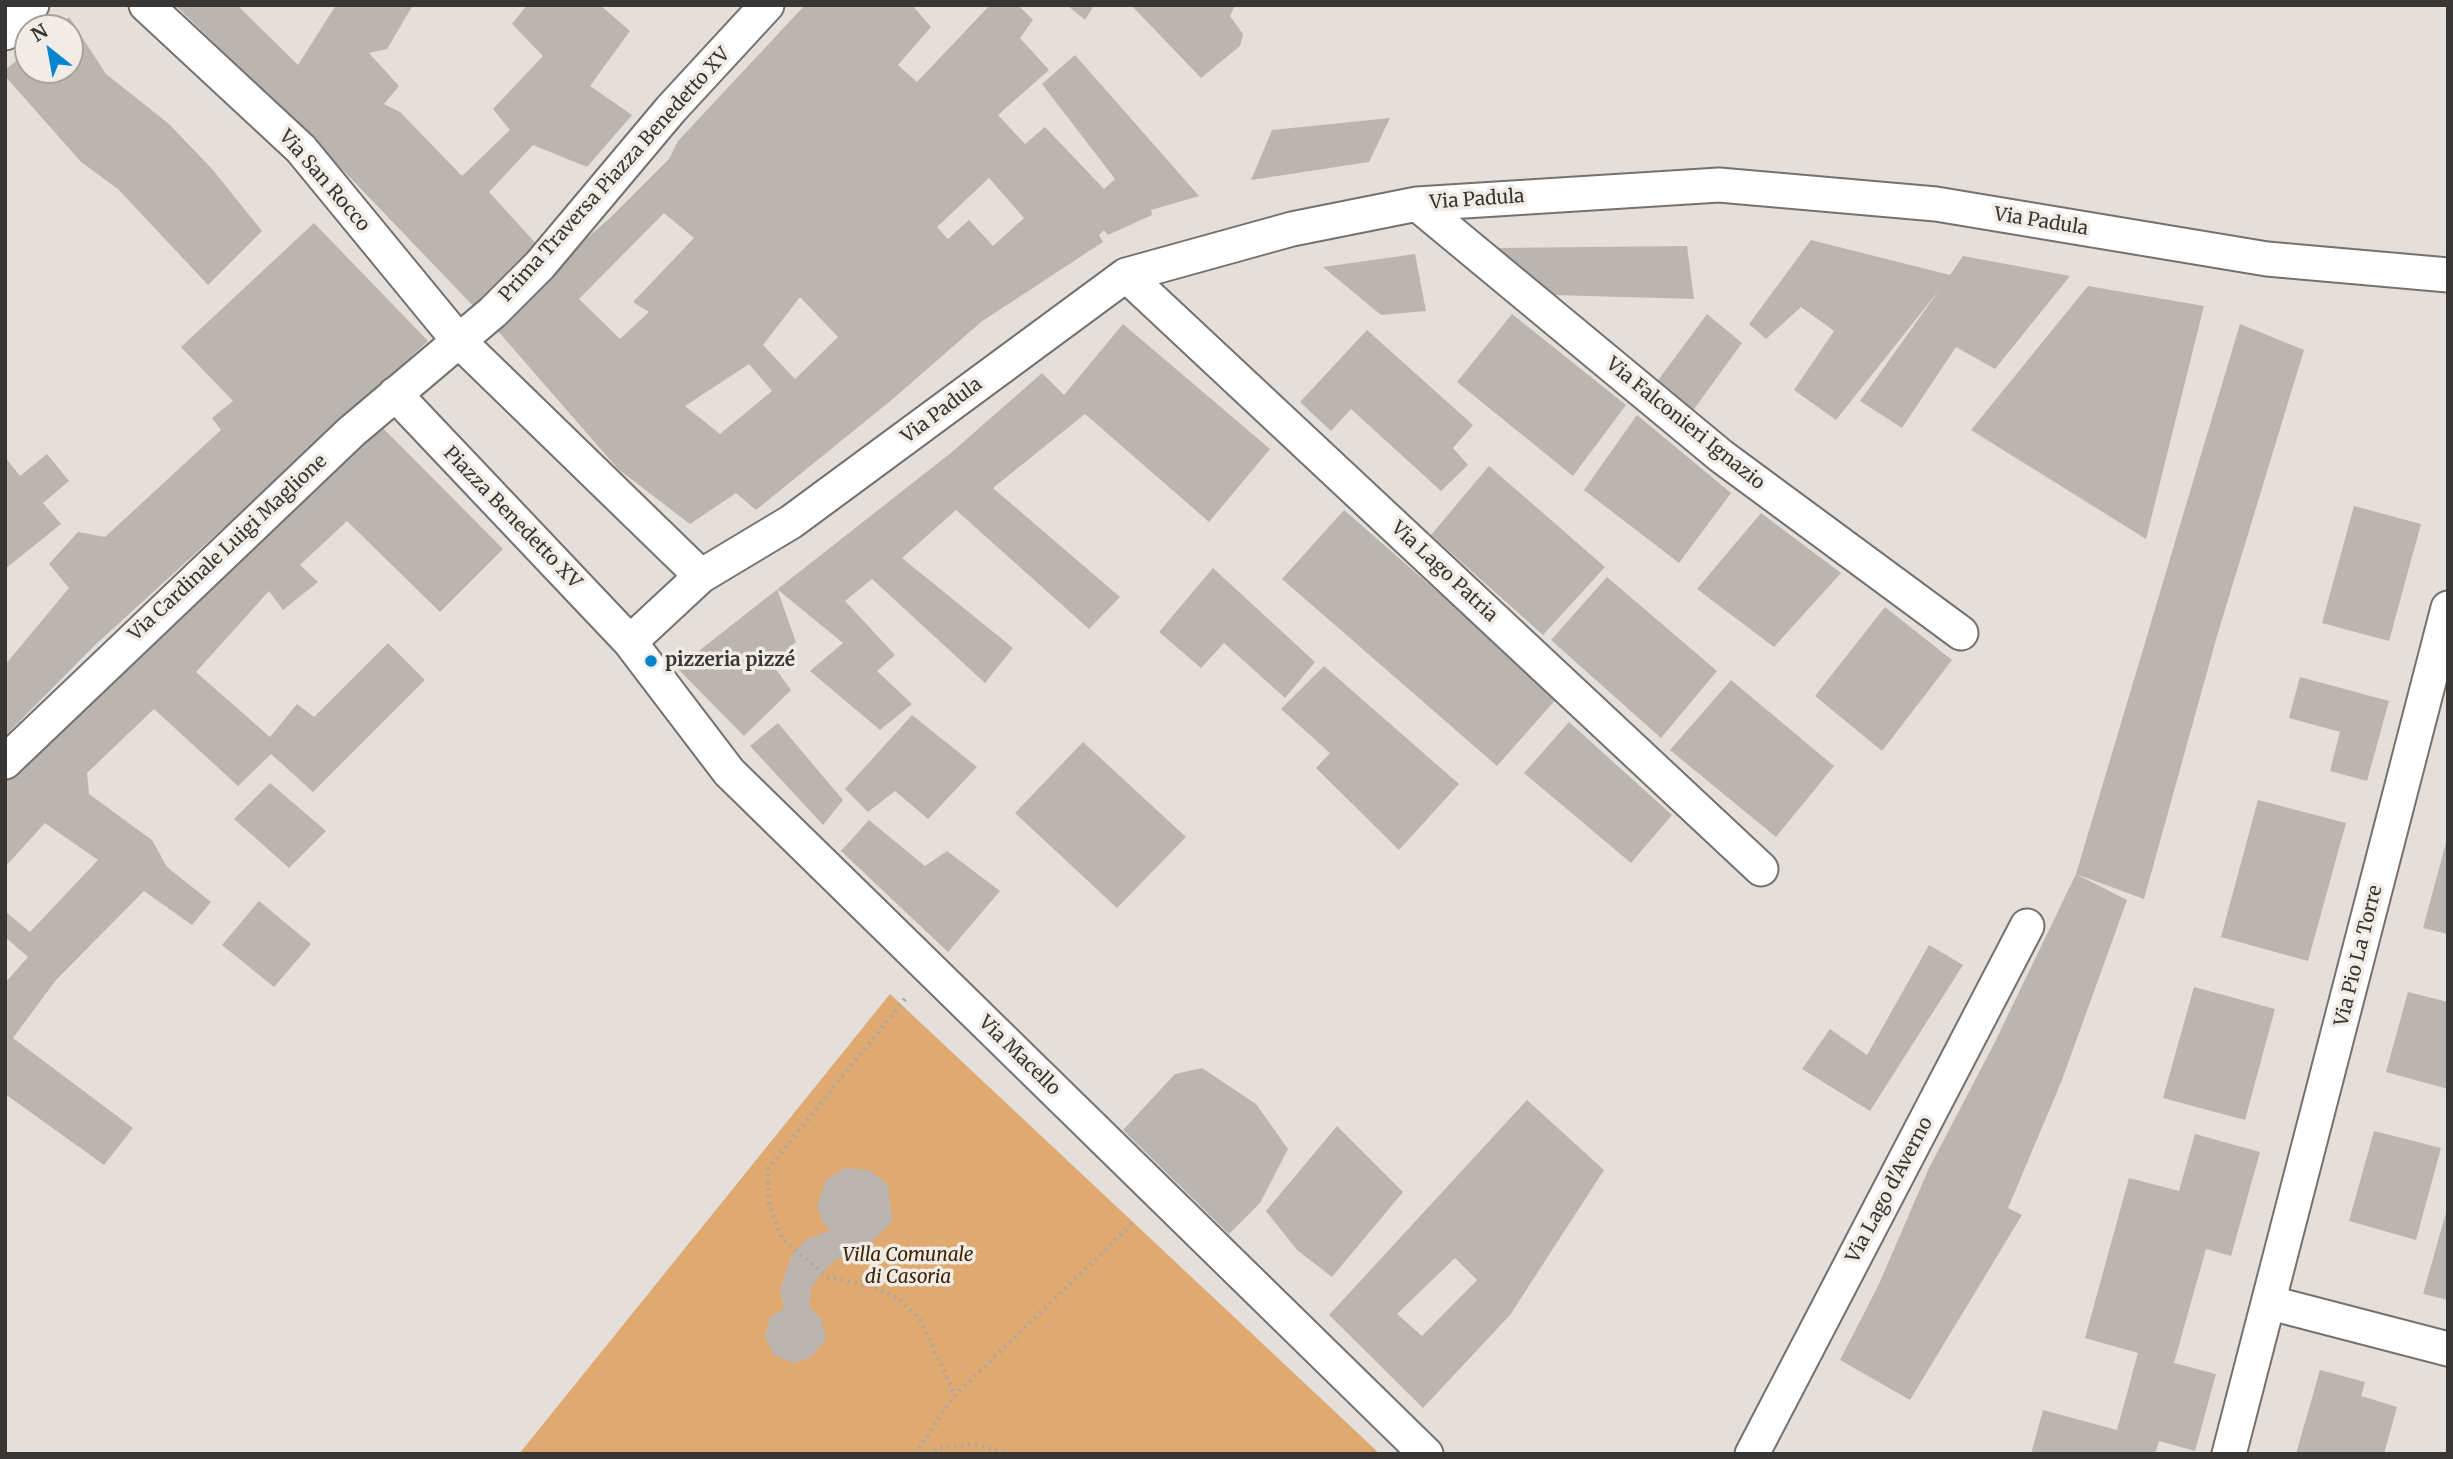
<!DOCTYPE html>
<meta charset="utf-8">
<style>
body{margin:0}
#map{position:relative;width:2453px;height:1459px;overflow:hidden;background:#e4dfda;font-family:Merriweather,serif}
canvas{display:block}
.frame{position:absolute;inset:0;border:7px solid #383634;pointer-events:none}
.north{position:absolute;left:14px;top:14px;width:70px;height:70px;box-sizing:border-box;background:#f2ece7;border:2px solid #a8a39f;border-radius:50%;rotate:329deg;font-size:19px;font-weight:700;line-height:28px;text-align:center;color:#383634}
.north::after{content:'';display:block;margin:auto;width:24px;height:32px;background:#0185cd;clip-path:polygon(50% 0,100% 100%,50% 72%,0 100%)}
</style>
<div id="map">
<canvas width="2453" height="1459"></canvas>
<div class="frame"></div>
<div class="north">N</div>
</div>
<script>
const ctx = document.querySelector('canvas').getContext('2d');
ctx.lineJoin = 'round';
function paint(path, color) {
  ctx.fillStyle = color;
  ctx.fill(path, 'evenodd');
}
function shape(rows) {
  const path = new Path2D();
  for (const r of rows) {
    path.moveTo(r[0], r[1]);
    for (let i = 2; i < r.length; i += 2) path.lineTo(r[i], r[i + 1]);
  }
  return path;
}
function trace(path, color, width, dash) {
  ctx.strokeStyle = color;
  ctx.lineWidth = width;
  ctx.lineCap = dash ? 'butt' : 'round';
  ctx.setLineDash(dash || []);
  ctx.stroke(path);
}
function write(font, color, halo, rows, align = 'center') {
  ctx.font = font + ' Merriweather,serif';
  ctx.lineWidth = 7;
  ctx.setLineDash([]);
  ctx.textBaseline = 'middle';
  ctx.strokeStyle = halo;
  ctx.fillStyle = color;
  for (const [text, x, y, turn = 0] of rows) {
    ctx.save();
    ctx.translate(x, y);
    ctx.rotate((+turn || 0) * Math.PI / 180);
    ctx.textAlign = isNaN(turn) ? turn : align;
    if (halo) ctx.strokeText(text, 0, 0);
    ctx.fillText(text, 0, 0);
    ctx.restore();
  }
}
paint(shape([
 [890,994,1380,1454,519,1454]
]), '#dfa96f');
paint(shape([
 [175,5,237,5,298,65,336,5,413,5,387,49,369,53,399,86,384,104,400,112,462,176,510,130,493,109,543,56,512,24,527,5,600,5,630,31,590,86,632,115,587,167,533,145,489,192,540,248,479,312,314,140],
 [805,5,912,5,931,27,898,65,917,82,990,5,1018,5,1033,20,1020,38,1049,70,998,115,1025,144,1045,127,1104,189,1115,179,1042,84,1075,55,1199,196,1151,210,1152,215,1108,235,1104,230,1099,235,1103,242,981,322,894,398,756,510,736,493,690,524,618,469,497,330,560,261,610,218,669,159,678,141],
 [989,178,1024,218,993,246,969,220,948,239,937,227],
 [664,213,694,238,633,302,649,312,620,339,579,299],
 [800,297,838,337,795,379,763,345],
 [749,364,772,391,720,434,685,406],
 [1067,5,1094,5,1085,20],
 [1131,5,1235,5,1230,16,1243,34,1240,46,1201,78],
 [69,17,106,74,169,124,213,170,262,231,208,285,118,189,81,162,5,76,5,70,28,51,28,70,70,70,70,28,55,28],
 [1390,118,1369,162,1251,180,1272,130],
 [314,223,428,341,94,646,5,736,5,665,69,588,49,564,78,532,105,537,221,430,212,418,233,401,181,347],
 [1811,240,1950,275,1963,256,2070,276,1995,369,1956,347,1902,428,1860,401,1940,289,1836,420,1794,390,1834,331,1801,307,1766,339,1749,324],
 [1687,246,1694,299,1553,295,1497,248],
 [1415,254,1426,311,1381,315,1323,267],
 [2088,286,2204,306,2146,539,1971,430],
 [1512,314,1626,405,1573,476,1457,382],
 [1707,314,1742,343,1692,412,1656,383],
 [1123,324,1270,449,1209,522,1085,414,993,488,1120,597,1089,629,956,510,902,558,1013,648,985,683,872,579,845,601,895,655,877,671,912,704,880,730,810,671,843,643,777,589,796,642,772,664,791,690,744,736,677,668,952,452,1042,373,1064,395],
 [2240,324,2304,350,2217,636,2144,899,2076,874],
 [1367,330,1473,425,1453,448,1468,465,1441,491,1351,409,1331,431,1300,402],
 [1637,415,1731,493,1679,563,1584,490],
 [381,426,503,549,440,612,347,521,300,565,318,582,283,610,269,591,196,672,270,737,297,704,314,717,388,643,425,680,313,792,271,754,238,786,154,709,87,773,89,794,152,840,167,867,211,902,192,925,144,891,56,980,13,1038,133,1128,104,1165,5,1094,5,983,28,957,5,937,5,911,30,932,98,860,45,823,5,867,5,778],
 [47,454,69,481,43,503,61,524,5,569,5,457,20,476],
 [1489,466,1605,567,1543,635,1431,535],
 [2354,506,2421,524,2389,641,2322,623],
 [1344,510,1558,697,1497,766,1282,579],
 [1761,513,1841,573,1774,647,1697,589],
 [1213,568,1315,662,1285,698,1224,643,1201,668,1159,632],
 [1607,577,1717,671,1661,738,1551,640],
 [1885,607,1952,660,1882,751,1815,696],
 [1324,666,1459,784,1399,850,1316,768,1330,753,1281,709],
 [2300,677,2389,701,2367,781,2330,771,2340,732,2289,718],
 [1731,680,1834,766,1776,837,1670,750],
 [912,715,977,767,928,819,895,791,868,812,845,789],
 [1569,722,1672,815,1631,863,1524,773],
 [778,723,843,800,823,825,750,746],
 [1083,742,1186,837,1117,908,1015,813],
 [270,783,326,831,289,868,234,819],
 [2258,800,2346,823,2308,961,2221,937],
 [869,820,925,866,947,851,1000,891,948,952,841,851],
 [2447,839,2448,839,2448,934,2423,928],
 [2076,874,2127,900,2062,1080,2008,1208,2022,1215,1910,1400,1840,1360,1879,1284,1929,1168,1993,1046],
 [259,901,311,944,274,987,222,945],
 [1929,945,1963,965,1870,1111,1802,1069,1830,1029,1867,1055],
 [2194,987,2275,1009,2245,1120,2163,1098],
 [2408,992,2448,1002,2448,1089,2386,1072],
 [1202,1068,1256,1104,1288,1149,1260,1203,1229,1234,1123,1130,1175,1074],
 [1527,1100,1604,1170,1510,1315,1423,1408,1329,1315],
 [1455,1258,1477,1280,1422,1336,1397,1314],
 [1337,1126,1403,1192,1332,1277,1297,1250,1266,1211],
 [2374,1131,2441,1148,2416,1240,2349,1221],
 [2195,1134,2260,1152,2231,1256,2206,1249,2174,1363,2216,1374,2195,1451,2159,1441,2155,1454,2031,1454,2043,1410,2117,1430,2138,1353,2085,1338,2129,1178,2179,1191],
 [845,1168,869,1170,888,1185,892,1222,871,1242,833,1262,820,1275,811,1288,809,1306,821,1319,826,1339,811,1357,793,1363,774,1355,765,1337,770,1317,784,1309,780,1290,792,1254,807,1239,831,1230,823,1223,817,1205,826,1180],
 [2447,1209,2448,1209,2448,1300,2423,1294],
 [2320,1370,2365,1382,2361,1396,2397,1407,2384,1454,2296,1454]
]), '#bab5b0');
const minor = shape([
 [146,5,301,149,458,340,701,576],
 [5,33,32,5],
 [1417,204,1721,456,1961,633],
 [1126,275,1761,869],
 [395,394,630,642,729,772,1426,1454],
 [630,642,701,576,791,522,1126,275,1292,229,1417,204,1719,185,1936,204,2267,259,2448,275],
 [5,762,351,432,493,312,540,265,671,109,767,5],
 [2271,1303,2448,1349],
 [1752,1454,2027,926],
 [2229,1454,2448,608]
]);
trace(minor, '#76716d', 37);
trace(shape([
 [905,999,767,1170,769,1204,782,1239,828,1277,870,1286,898,1298,920,1319,955,1395],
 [915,1454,955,1395,1133,1223],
 [928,1454,939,1448,974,1444,1010,1454]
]), '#aba7a3', 4.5, [2, 5]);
trace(minor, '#fff', 33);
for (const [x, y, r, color] of [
 [651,661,7,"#0185cd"]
]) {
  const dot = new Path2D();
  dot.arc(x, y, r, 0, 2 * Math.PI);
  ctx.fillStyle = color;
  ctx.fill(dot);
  trace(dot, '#f2ece7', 2.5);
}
write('19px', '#383634', '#f2ece7', [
 ["Prima Traversa Piazza Benedetto XV",615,175,-48],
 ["Via San Rocco",324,181,49],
 ["Via Padula",1477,200,-4],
 ["Via Padula",2041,222,9],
 ["Via Padula",942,411,-37],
 ["Via Falconieri Ignazio",1685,424,39],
 ["Piazza Benedetto XV",512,518,46],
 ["Via Cardinale Luigi Maglione",228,548,-43],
 ["Via Lago Patria",1444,572,43],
 ["Via Pio La Torre",2359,956,-76],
 ["Via Macello",1019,1056,44],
 ["Via Lago d'Averno",1890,1190,-62]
]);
write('bold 19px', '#383634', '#f2ece7', [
 ["pizzeria pizzé",665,661]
], 'left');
write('italic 19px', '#3d2302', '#f2ece7', [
 ["Villa Comunale",908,1256],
 ["di Casoria",908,1278]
]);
</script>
